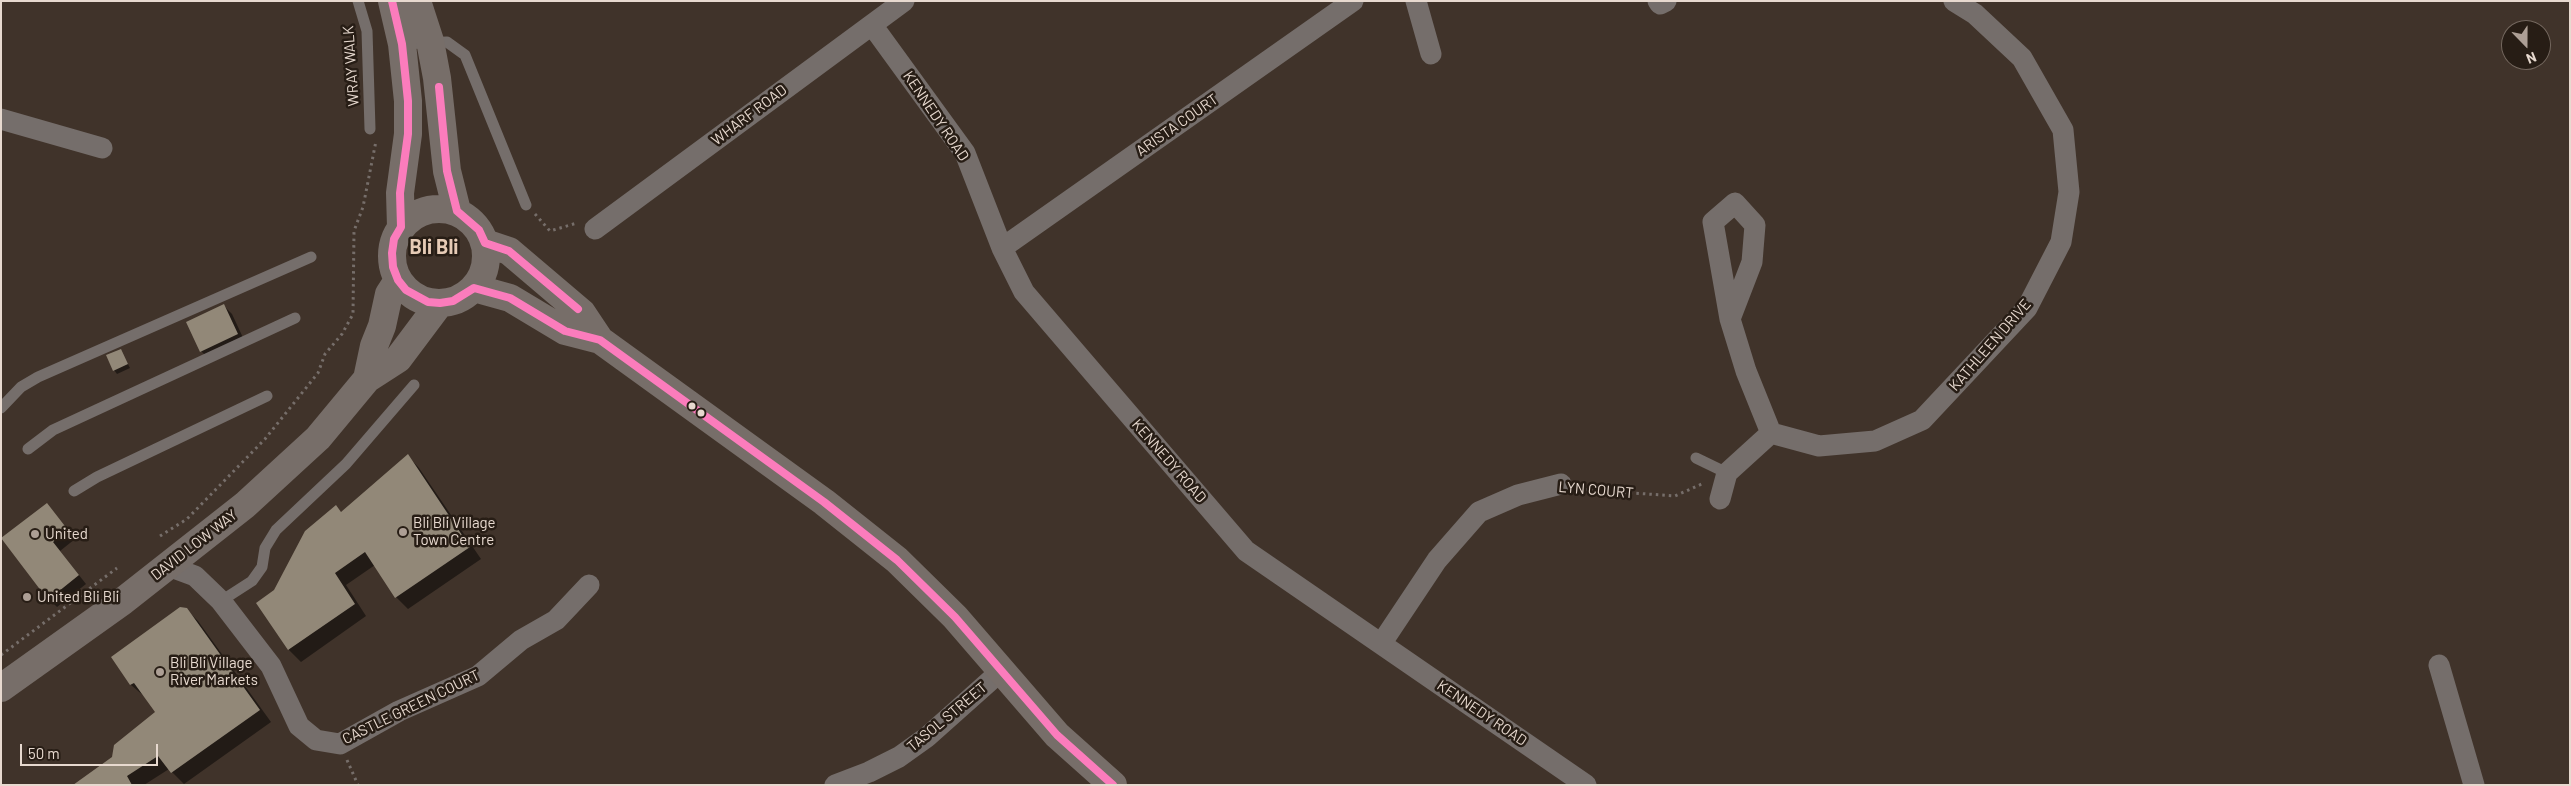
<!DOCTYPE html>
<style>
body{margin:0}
#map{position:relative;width:2571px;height:786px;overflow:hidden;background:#40332a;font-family:Barlow,sans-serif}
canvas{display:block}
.frame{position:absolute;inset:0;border:2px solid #e7d9cf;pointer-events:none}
.north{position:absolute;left:2501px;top:20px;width:50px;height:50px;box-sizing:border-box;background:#271d15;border:1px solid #74685f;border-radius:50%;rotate:158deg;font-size:14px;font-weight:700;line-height:20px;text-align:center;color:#e7d9cf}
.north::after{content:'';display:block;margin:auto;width:18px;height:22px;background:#ad9f95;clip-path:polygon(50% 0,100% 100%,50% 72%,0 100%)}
.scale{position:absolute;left:20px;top:744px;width:138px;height:22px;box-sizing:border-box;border:2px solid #e7d9cf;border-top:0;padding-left:6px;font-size:15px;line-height:18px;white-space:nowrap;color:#e7d9cf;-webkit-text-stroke:4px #271d15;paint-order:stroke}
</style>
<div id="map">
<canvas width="2571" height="786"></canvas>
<div class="frame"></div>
<div class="north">N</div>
<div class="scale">50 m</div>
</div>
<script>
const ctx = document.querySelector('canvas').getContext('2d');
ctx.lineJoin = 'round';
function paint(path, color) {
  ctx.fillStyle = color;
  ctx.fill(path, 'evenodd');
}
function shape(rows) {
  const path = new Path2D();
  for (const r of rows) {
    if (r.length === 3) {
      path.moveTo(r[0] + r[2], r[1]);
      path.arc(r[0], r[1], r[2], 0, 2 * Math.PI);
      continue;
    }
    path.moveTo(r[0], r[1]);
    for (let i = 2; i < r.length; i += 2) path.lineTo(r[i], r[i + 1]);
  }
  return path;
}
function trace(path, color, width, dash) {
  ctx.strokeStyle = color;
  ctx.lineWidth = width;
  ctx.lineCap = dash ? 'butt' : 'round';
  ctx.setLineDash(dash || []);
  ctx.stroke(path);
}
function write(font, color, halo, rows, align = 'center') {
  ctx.font = font + ' Barlow,sans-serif';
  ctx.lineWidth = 5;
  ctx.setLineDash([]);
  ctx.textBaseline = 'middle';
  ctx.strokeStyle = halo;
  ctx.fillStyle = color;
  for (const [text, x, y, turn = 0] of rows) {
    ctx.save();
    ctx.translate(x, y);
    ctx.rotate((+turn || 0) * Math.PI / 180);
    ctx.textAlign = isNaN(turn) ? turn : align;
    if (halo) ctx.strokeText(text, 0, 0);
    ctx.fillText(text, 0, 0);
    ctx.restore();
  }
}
paint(shape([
 [224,306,232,314,245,342,209,359,201,351],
 [121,351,130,368,117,374,114,370],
 [408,456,419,468,481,559,408,609,396,597,375,565,346,585,366,616,301,662,289,650,258,603,275,591,336,507,342,513],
 [47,505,75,539,60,551,86,584,57,607,49,599],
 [186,609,198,621,271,722,184,784,169,769,144,785,76,785,113,758,156,712,144,696,131,685,112,657]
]), '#0007');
paint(shape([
 [224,304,238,334,200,352,186,322],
 [121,349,128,364,113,371,106,355],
 [408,454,470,547,395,598,365,552,335,573,355,604,288,650,256,603,274,590,305,531,336,505,341,512],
 [47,503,68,530,53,542,79,575,48,600,1,538],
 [180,607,187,608,260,710,171,773,158,756,127,776,132,785,73,785,112,757,114,745,155,712,134,683,130,685,111,657]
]), '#928878');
trace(shape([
 [535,214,550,231,577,223],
 [1578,489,1675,496,1704,483],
 [160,536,187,519,265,439,318,373,325,354,342,334,353,314,354,231,363,207,376,141],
 [1,655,117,568],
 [347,760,358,785]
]), '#766e6a', 3, [2.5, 4]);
trace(shape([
 [358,1,367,31,370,129],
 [402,44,447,42,465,55,526,205],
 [1,408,21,387,38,377,311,257],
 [28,449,53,430,295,318],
 [1696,458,1727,473],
 [74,491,97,477,267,396],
 [221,601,252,581,262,567,265,548,276,530,346,464,414,385]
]), '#756e6b', 11);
trace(shape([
 [1416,1,1431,54],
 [1658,1,1660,4,1666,1],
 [872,25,965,153,1002,248,1024,292,1246,551,1586,785],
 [1,119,102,148],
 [595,229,904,1],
 [1002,248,1353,1],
 [1730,319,1752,262,1755,225,1735,203,1713,222,1730,319,1746,371,1771,433,1819,446,1875,441,1922,420,2027,308,2061,242,2069,192,2063,130,2022,58,1975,14,1954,1],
 [1720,499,1727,473,1771,433],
 [168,566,195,576,221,601,271,666,299,726,316,740,340,744,399,711,478,676,521,640,556,620,589,585],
 [1381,644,1437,560,1479,512,1518,495,1561,484],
 [2439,665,2474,785],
 [835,785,869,772,899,757,927,737,1001,671]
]), '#756e6b', 21);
trace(shape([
 [392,1,402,44,408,101,408,134,400,193,401,227],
 [417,1,430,41,437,78,447,171,457,211],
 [439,256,47],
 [485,243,509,251,582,313,600,340,824,502,897,560,955,617,1057,735,1113,785],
 [474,288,510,298,565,331,600,340],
 [367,379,374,346,382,326,389,294,398,280],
 [1,688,123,601,245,505,318,438,367,379,398,359,440,303]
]), '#776e69', 28);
trace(shape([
 [392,1,402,44,408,101,408,134,400,193,401,227,394,239,392,253,393,267,398,280,406,290,428,302,440,303,453,301,474,288,510,298,565,331,600,340,824,502,897,560,955,617,1057,735,1113,785],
 [439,87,447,171,457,211,479,230,485,243,509,251,578,309]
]), '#fb7cbc', 8);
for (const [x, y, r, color] of [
 [692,406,4.5,"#e7d9cf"],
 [701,413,4.5,"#e7d9cf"],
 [403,532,5,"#ad9f95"],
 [35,534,5,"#ad9f95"],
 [27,597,5,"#ad9f95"],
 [160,672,5,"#ad9f95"]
]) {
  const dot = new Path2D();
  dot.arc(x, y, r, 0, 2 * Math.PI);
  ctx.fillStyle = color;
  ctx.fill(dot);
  trace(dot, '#271d15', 2);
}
write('15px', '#e7d9cf', '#271d15', [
 ["WRAY WALK",351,66,-94],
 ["WHARF ROAD",749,115,-37],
 ["KENNEDY ROAD",936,116,56],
 ["ARISTA COURT",1177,125,-35],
 ["KATHLEEN DRIVE",1990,345,-49],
 ["KENNEDY ROAD",1169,461,49],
 ["LYN COURT",1596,490,5],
 ["DAVID LOW WAY",194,545,-38],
 ["CASTLE GREEN COURT",411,707,-26],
 ["KENNEDY ROAD",1482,713,34],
 ["TASOL STREET",947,717,-40]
]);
write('15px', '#e7d9cf', '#271d15', [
 ["Bli Bli Village",413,523],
 ["Town Centre",413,540],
 ["United",45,534],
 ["United Bli Bli",37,597],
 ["Bli Bli Village",170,663],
 ["River Markets",170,680]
], 'left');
write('bold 20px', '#e6cbb6', '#271d15', [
 ["Bli Bli",434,247]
]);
</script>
